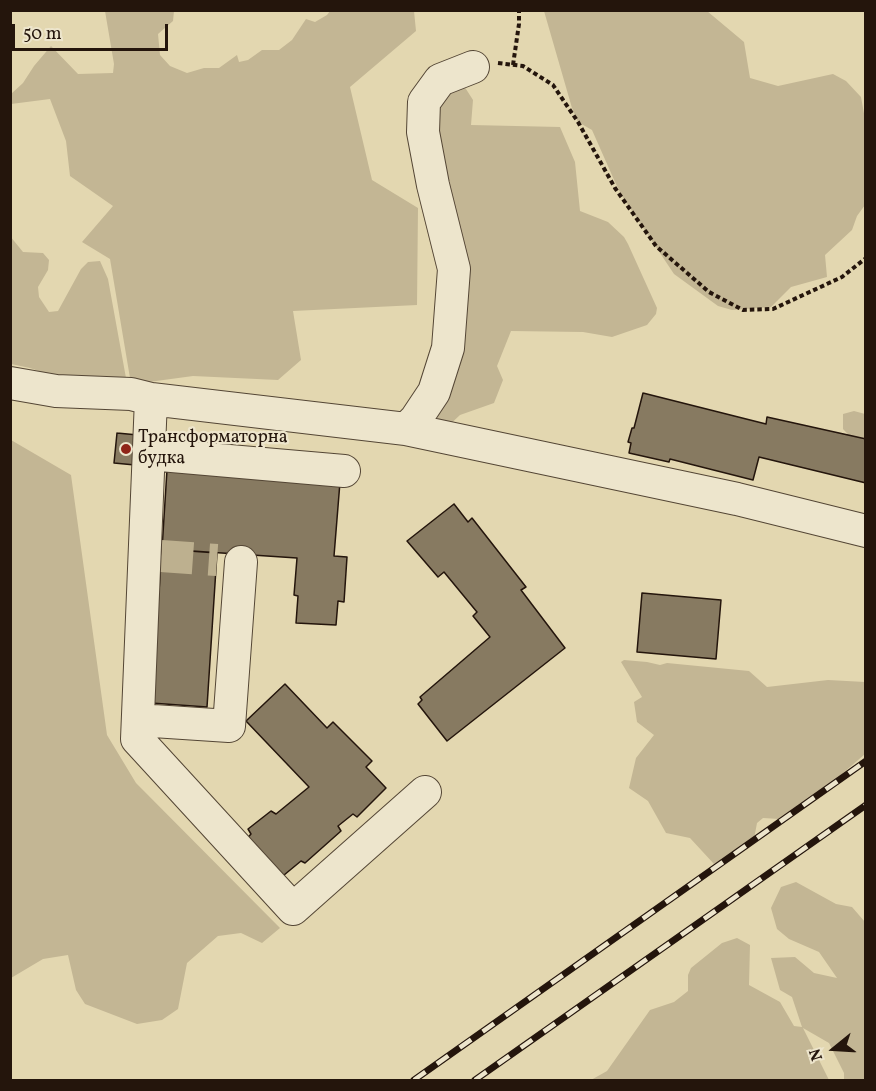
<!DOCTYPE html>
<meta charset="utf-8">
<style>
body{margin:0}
#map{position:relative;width:876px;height:1091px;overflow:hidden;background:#e3d7b0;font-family:Vollkorn,serif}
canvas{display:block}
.frame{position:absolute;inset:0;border:12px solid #24150c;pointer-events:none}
.north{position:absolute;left:804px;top:1019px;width:60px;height:60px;-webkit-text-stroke:4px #ede5cc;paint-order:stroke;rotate:252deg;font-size:16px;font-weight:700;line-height:24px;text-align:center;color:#24150c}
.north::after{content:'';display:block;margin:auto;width:21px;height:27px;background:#24150c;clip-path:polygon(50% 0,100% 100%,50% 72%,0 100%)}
.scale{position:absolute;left:12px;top:24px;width:156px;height:27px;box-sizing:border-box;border:3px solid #24150c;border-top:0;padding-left:8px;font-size:18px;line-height:21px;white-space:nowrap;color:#24150c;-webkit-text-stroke:4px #ede5cc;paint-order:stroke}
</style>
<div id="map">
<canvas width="876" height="1091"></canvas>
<div class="frame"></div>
<div class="north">N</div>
<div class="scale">50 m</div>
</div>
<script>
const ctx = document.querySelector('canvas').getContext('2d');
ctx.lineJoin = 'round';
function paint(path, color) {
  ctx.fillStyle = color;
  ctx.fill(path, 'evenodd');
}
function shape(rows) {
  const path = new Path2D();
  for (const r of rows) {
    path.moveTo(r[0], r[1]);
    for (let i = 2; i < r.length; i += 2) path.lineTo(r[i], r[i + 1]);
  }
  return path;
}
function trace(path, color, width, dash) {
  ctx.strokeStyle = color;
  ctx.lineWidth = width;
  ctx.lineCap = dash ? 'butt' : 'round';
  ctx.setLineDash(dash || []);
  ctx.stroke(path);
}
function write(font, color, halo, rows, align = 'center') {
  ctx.font = font + ' Vollkorn,serif';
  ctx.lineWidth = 4.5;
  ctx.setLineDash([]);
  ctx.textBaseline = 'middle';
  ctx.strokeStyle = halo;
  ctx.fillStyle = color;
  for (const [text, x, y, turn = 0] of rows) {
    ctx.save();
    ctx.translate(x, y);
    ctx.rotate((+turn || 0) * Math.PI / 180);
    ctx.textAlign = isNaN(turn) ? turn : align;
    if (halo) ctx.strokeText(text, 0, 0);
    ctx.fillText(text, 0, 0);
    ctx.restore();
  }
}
paint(shape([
 [173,10,174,11,173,21,158,34,160,55,170,66,187,73,204,68,219,68,237,55,239,62,248,60,262,50,279,50,292,40,306,19,315,22,327,15,330,11,414,11,416,31,350,87,372,180,418,208,417,305,293,311,301,360,278,380,193,376,134,384,130,378,110,259,82,242,113,206,70,176,66,141,50,99,11,104,11,94,23,83,34,66,51,46,78,74,113,73,114,64,105,11],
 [544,11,707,11,744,42,750,78,778,86,833,74,846,81,861,97,865,119,865,205,857,216,852,230,825,255,827,277,791,287,771,307,732,310,718,306,674,274,622,196,615,182,592,130,578,122,572,108],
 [459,78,473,100,471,125,560,127,575,162,580,211,608,222,624,237,628,244,657,308,656,314,647,325,612,337,583,332,511,331,497,366,503,380,494,403,460,415,444,430,437,420,455,289,424,117],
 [10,236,23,252,43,253,49,260,48,270,38,287,39,297,49,312,58,311,81,269,88,262,100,261,108,279,126,378,118,383,59,378,30,368,11,364],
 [854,411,865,414,865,445,858,445,843,429,843,414],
 [11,440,71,475,107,735,136,783,280,928,262,943,241,933,218,936,187,963,178,1009,162,1020,137,1024,85,1004,76,990,68,955,43,959,11,978],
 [624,660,647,662,660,665,667,663,749,671,767,687,828,680,865,682,865,754,813,799,779,819,763,818,757,823,754,839,734,855,714,864,690,838,666,833,648,801,629,788,636,758,654,735,637,722,634,702,642,697,621,662],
 [796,882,836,904,852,907,865,922,865,1080,844,1080,844,1073,829,1043,803,1028,829,1080,591,1080,607,1071,650,1010,674,1002,688,991,688,975,691,968,722,943,737,938,750,945,749,985,780,1002,794,1026,802,1027,792,997,780,990,771,958,795,957,814,973,837,978,819,952,789,939,777,929,771,908,781,887]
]), '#c3b694');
const building = shape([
 [643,393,766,424,767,417,866,439,866,483,759,457,753,480,670,459,669,462,629,453,631,443,628,442,632,428,634,428,643,393],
 [117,433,138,435,135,465,114,463,117,433],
 [167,470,340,482,334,556,347,557,344,602,338,601,336,625,296,623,298,596,294,595,297,558,162,549,167,470],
 [454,504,468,522,472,518,526,587,521,590,565,648,447,741,418,704,422,700,420,697,490,637,473,616,477,612,444,572,438,577,407,541,454,504],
 [162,549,217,553,207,707,151,703,162,549],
 [642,593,721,600,716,659,637,652,642,593],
 [285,684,327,728,333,722,372,761,366,767,386,788,357,817,353,814,338,826,341,831,305,863,301,861,278,880,244,842,251,834,248,829,271,811,276,814,309,787,246,721,285,684]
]);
paint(building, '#877a61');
trace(building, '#24150c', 1.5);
trace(shape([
 [161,556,217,560]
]), '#bdb08f', 32, [32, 16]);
const minor = shape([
 [10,383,56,391,131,394,151,399,406,429,737,499,866,531],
 [151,399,137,739,293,909,425,792],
 [406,429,416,419,434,392,448,348,454,269,433,185,423,132,424,102,440,80,473,67],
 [149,454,344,471],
 [138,720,229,726,241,562]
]);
trace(minor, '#544635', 34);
trace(shape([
 [498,63,523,66,553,85,578,122,615,188,656,246,709,292,743,310,773,309,842,277,866,258],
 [513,65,519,24,519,10]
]), '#24150c', 4, [4.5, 3]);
trace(minor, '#ede5cc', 32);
const rail = shape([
 [414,1080,866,761],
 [475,1080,866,805]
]);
trace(rail, '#24150c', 7);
trace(rail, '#ede5cc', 4.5, [14]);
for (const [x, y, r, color] of [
 [126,449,6,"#8f2418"]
]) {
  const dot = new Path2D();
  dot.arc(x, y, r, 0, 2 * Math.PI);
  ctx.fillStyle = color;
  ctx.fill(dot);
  trace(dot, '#ede5cc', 2);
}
write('18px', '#24150c', '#ede5cc', [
 ["Трансформаторна",138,439],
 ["будка",138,460]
], 'left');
</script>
